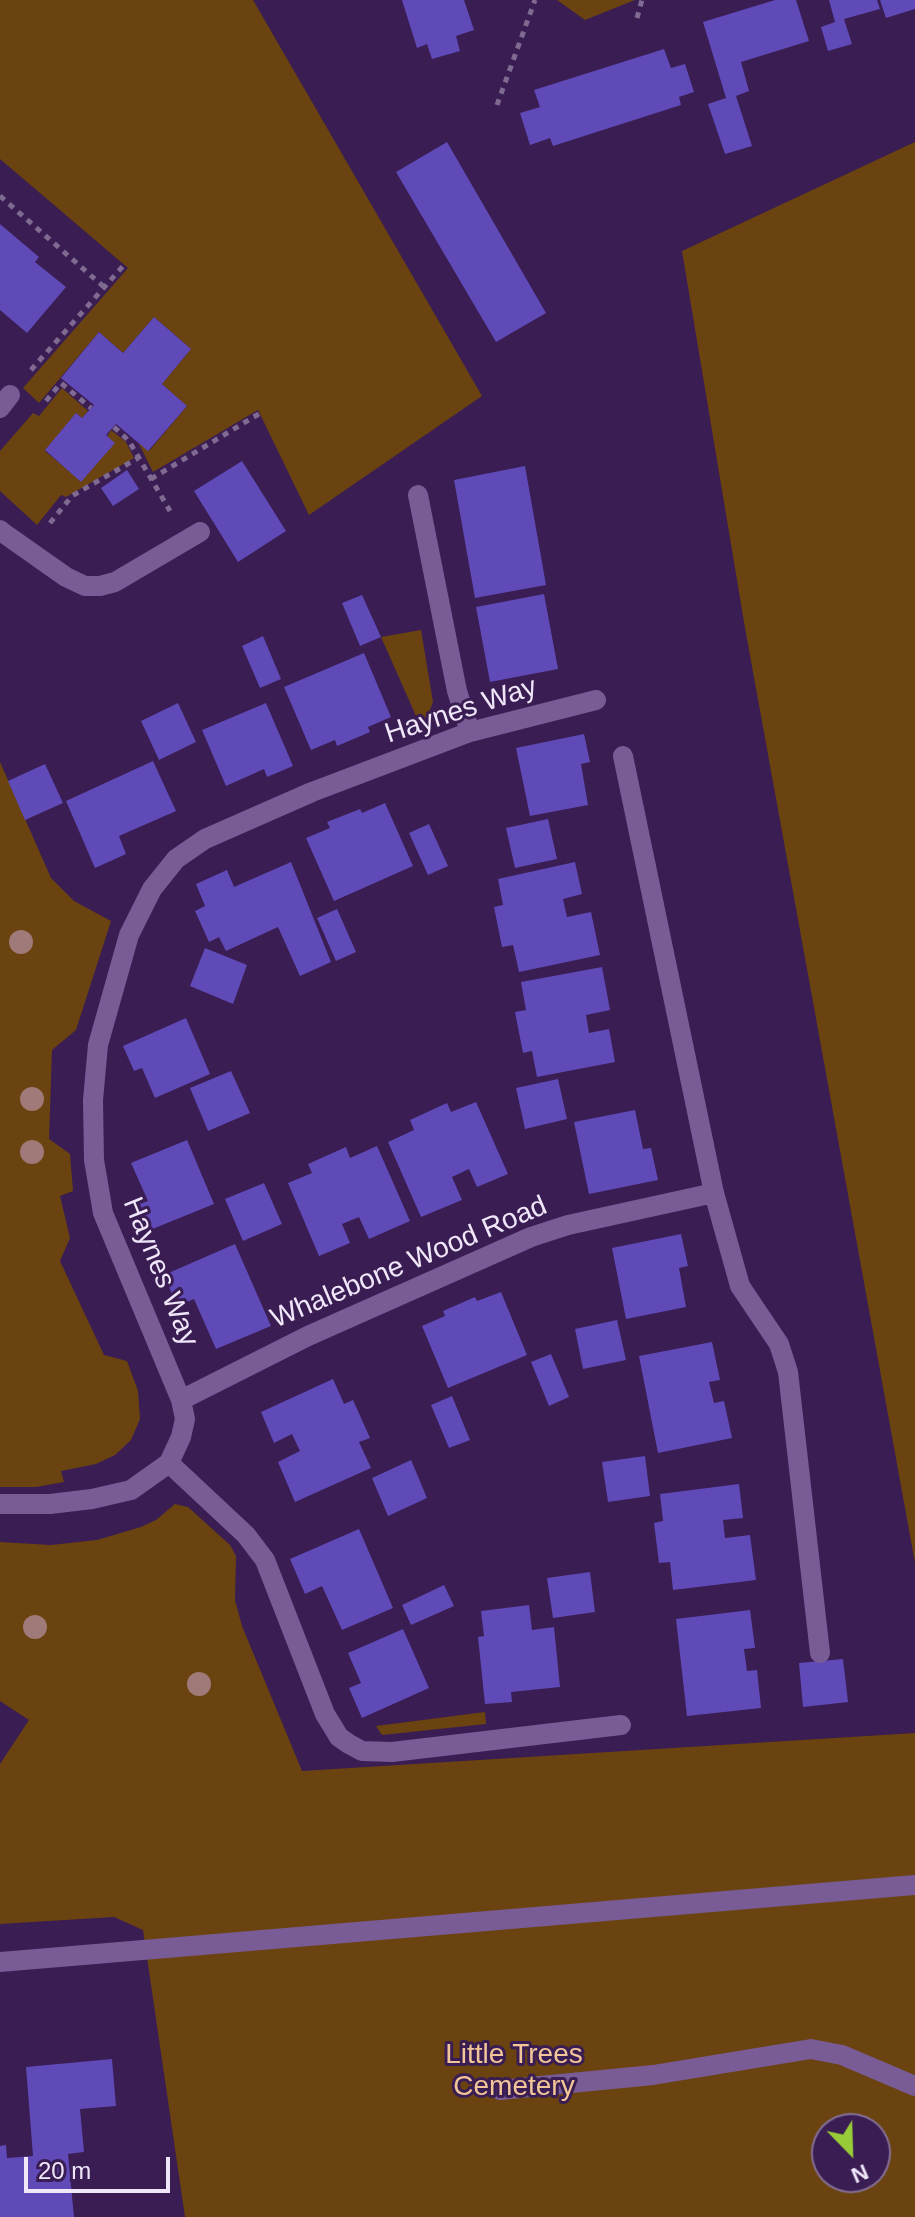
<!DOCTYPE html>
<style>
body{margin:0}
#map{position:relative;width:915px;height:2217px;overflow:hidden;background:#3a1d52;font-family:Helvetica,sans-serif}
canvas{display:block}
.north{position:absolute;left:811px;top:2113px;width:80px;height:80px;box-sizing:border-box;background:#3a1d52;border:2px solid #836e95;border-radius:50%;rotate:157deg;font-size:22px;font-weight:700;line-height:32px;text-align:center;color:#f0e7fa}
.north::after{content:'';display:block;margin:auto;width:28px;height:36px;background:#97cc38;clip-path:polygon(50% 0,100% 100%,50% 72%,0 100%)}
.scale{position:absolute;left:24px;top:2157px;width:146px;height:36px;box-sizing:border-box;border:4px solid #f0e7fa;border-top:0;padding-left:10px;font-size:24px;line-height:28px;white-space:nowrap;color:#f0e7fa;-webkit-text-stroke:6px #3a1d52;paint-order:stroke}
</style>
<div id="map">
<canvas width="915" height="2217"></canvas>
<div class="north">N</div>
<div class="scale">20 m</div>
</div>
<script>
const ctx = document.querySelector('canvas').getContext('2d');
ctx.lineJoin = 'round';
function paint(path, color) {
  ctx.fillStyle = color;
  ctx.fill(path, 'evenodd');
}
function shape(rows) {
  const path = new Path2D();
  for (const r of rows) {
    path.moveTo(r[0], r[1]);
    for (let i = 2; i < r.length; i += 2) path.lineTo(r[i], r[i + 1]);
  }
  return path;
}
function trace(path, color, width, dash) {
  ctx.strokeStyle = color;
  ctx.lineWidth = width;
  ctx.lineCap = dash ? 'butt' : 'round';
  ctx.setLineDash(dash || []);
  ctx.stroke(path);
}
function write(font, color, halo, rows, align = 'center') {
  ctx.font = font + ' Helvetica,sans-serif';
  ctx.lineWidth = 6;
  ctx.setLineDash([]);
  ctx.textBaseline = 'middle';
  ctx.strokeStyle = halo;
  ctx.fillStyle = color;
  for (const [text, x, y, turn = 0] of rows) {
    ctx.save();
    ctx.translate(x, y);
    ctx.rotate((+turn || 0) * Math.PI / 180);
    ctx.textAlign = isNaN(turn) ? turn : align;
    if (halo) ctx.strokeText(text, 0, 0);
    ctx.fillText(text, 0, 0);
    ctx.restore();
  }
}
paint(shape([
 [0,0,253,0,482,396,309,515,258,410,153,472,138,442,149,451,187,406,162,384,191,349,154,317,123,353,99,332,39,403,23,388,128,268,0,159],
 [557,0,635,0,585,20],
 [915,142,915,1563,745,628,682,251],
 [62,388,88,411,82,418,76,413,45,451,81,481,111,430,126,442,134,458,66,497,61,495,37,525,0,491,0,451,33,413,39,416],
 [421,630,433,702,428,715,420,725,381,637],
 [0,762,51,878,74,901,111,921,76,1030,52,1050,49,1139,70,1154,73,1191,60,1196,70,1238,60,1261,104,1355,127,1361,138,1391,140,1419,131,1440,115,1455,96,1464,61,1471,64,1482,36,1487,0,1487],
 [175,1504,188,1507,230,1545,236,1556,235,1600,242,1626,302,1771,915,1733,915,2217,185,2217,143,1930,114,1917,0,1924,0,1764,29,1720,0,1701,0,1542,51,1545,97,1540,141,1527,156,1520],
 [827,2129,875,2129,875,2177,827,2177],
 [485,1712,486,1724,382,1735,376,1726]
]), '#6a4311');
paint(shape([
 [402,0,464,0,474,30,456,36,460,51,432,59,427,44,417,48],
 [775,0,796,0,809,41,741,62,749,91,736,96,752,146,725,154,708,104,726,98,703,22],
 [829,0,877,0,880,9,844,19,852,44,828,51,821,27,835,22],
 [880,0,915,0,915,9,886,18],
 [664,49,671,68,685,64,694,92,679,97,681,105,553,146,550,138,530,145,520,113,540,107,534,90],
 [447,142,546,313,496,342,396,172],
 [0,224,39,257,35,262,66,287,27,333,0,310],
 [154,317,191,349,162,384,187,406,148,451,116,424,106,435,115,443,81,482,45,450,76,413,82,418,94,405,61,378,99,332,123,353],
 [242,461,286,531,238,562,194,491],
 [525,466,546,585,475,598,454,480],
 [127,470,139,489,113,506,101,488],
 [544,594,558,669,490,682,476,607],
 [362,595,381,637,360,646,342,603],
 [263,636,281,679,260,688,242,646],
 [364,653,391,717,368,727,370,732,337,746,335,740,311,750,284,687],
 [178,703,196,742,159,760,141,721],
 [266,703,293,766,267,777,264,769,226,786,202,730],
 [584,734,590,762,581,764,588,805,530,816,516,748],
 [153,761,176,811,119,836,126,854,95,868,66,801],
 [45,764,63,803,25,820,8,781],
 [385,803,413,866,334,901,306,838,330,828,327,822,360,809,362,813],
 [548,819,557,859,515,868,506,828],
 [429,824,448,866,428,875,409,833],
 [291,862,331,962,300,976,278,927,226,951,219,937,209,942,195,911,205,906,196,884,227,870,234,887],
 [575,862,582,894,563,899,567,917,591,912,600,955,519,972,513,945,502,947,494,907,503,905,498,879],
 [337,909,356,952,336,961,317,918],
 [205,948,247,965,233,1004,190,986],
 [602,967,610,1010,586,1015,589,1033,609,1029,615,1062,537,1077,532,1051,523,1053,515,1012,526,1010,521,982],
 [186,1018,210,1074,155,1098,142,1068,134,1071,123,1046],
 [231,1071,250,1113,208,1131,190,1088],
 [558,1079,567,1119,525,1129,516,1088],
 [476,1102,508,1174,477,1187,469,1169,452,1177,462,1200,421,1217,388,1142,414,1130,410,1120,447,1103,451,1112],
 [635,1110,643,1149,651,1148,658,1180,589,1194,574,1122],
 [187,1140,214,1204,150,1230,140,1204,148,1201,131,1163],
 [377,1146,410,1221,369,1239,359,1217,342,1224,350,1243,319,1256,288,1183,312,1173,308,1164,346,1147,350,1158],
 [264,1183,282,1224,243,1241,225,1199],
 [681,1234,688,1266,679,1268,686,1307,626,1319,612,1248],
 [235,1244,271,1326,216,1349,194,1299,177,1306,164,1275],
 [501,1292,527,1355,448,1388,422,1326,445,1316,443,1311,475,1297,477,1301],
 [617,1320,626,1360,583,1369,575,1329],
 [712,1342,720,1380,709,1382,714,1403,724,1401,732,1438,658,1453,639,1356],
 [551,1354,569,1397,549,1406,531,1362],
 [333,1379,344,1404,353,1400,370,1438,359,1442,371,1468,295,1502,278,1462,300,1451,292,1434,274,1443,261,1412],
 [452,1396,470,1440,449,1448,431,1405],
 [645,1456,650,1496,608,1502,602,1462],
 [411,1460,427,1498,388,1516,372,1478],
 [739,1484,743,1518,723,1520,725,1538,750,1535,756,1580,673,1590,670,1562,659,1563,654,1523,663,1521,660,1494],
 [359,1529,393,1608,342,1630,322,1586,305,1594,290,1559],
 [590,1572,595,1612,553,1618,547,1578],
 [444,1585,454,1606,411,1625,402,1605],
 [529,1605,532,1630,554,1627,560,1687,511,1692,512,1702,485,1704,478,1637,484,1636,481,1611],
 [750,1610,755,1648,744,1649,747,1671,757,1670,761,1708,687,1716,676,1619],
 [403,1629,429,1688,362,1718,349,1688,361,1683,348,1653],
 [843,1659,848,1702,803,1707,799,1663],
 [112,2059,116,2106,80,2109,84,2152,68,2154,74,2217,0,2217,0,2146,6,2145,7,2158,33,2156,26,2067]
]), '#5f4ab7');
trace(shape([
 [637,18,642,0],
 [497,105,535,0],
 [0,196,104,287],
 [31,370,124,265],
 [46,401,61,383,91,408],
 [114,427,129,441,170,511],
 [151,479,262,412],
 [50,523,72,496,138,458]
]), '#7f6a92', 5, [6, 6]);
trace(shape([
 [2,532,66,577,85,586,100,586,115,582,200,532],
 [169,1463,246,1535,265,1560,325,1714,339,1737,349,1744,362,1751,392,1752,621,1725],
 [0,1962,915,1885],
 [500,2090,653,2075,811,2049,842,2055,915,2086]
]), '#795b95', 20);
trace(shape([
 [0,408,10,395],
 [418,495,457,691,470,732],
 [0,530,2,532],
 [714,1193,740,1286,779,1344,788,1372,820,1653],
 [181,1400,308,1336,531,1237,568,1225,714,1193,623,756],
 [0,1504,50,1504,92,1499,131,1490,169,1463,181,1437,185,1419,181,1400,103,1213,94,1160,93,1100,98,1045,129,935,152,889,176,859,205,839,312,792,470,732,596,700]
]), '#795b95', 20);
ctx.fillStyle = '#9f7a78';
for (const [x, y] of [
 [21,942],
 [32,1099],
 [32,1152],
 [35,1627],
 [199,1684]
]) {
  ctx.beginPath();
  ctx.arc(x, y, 12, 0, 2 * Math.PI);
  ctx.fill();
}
write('28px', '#f0e7fa', '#3a1d52', [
 ["Haynes Way",461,711,-18],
 ["Whalebone Wood Road",409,1263,-23],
 ["Haynes Way",160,1272,68]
]);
write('28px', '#f2c698', '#3a1d52', [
 ["Little Trees",514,2055],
 ["Cemetery",514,2087]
]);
</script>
